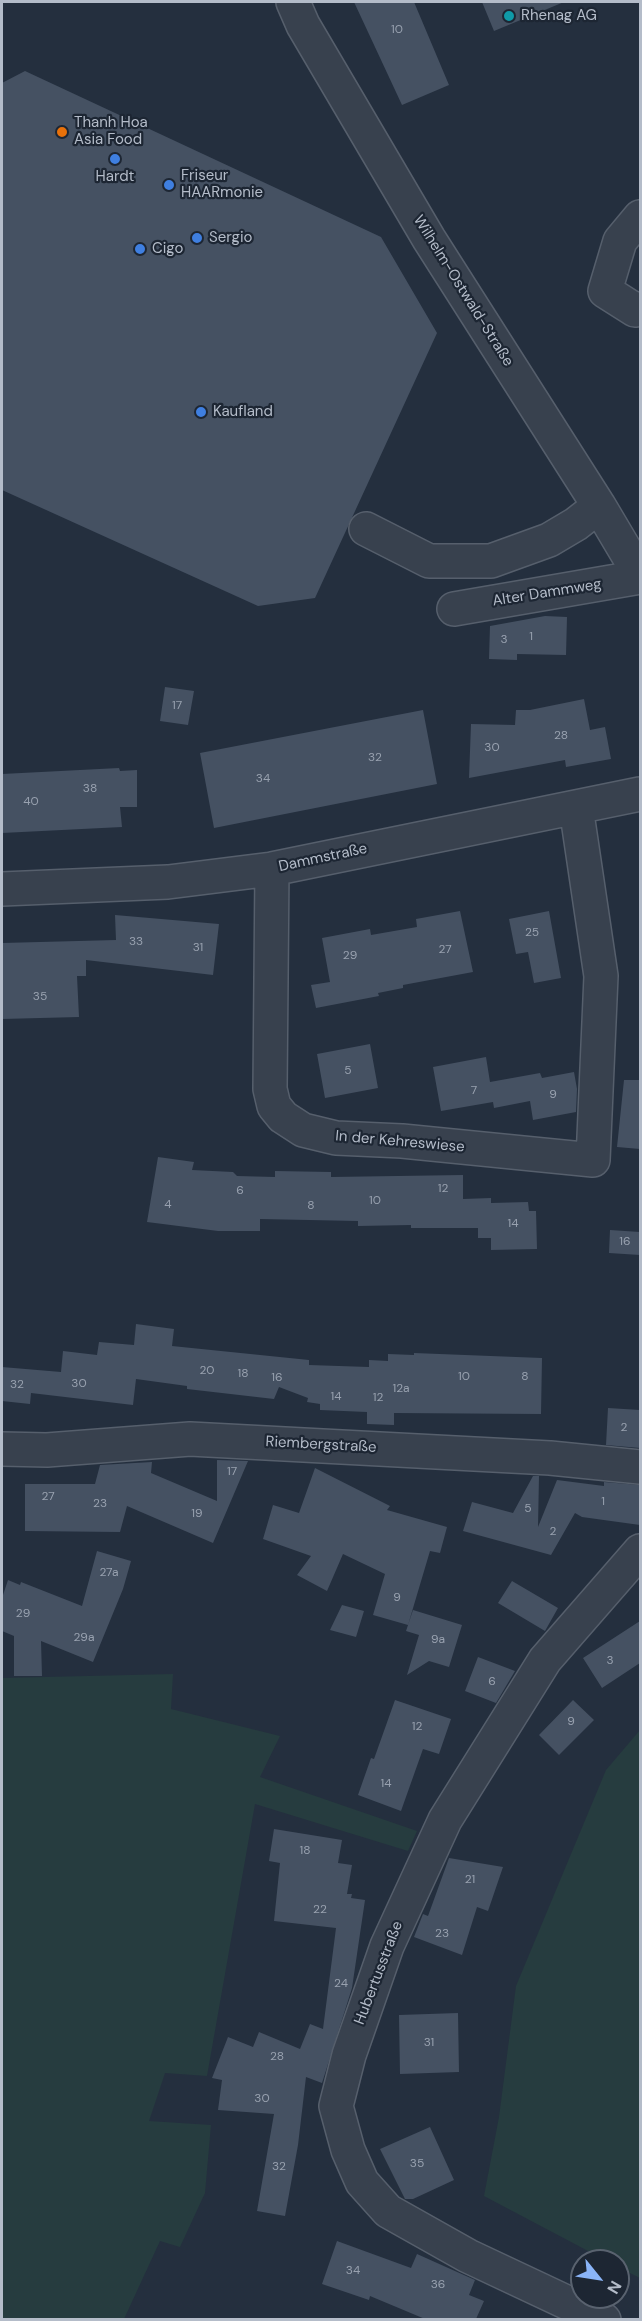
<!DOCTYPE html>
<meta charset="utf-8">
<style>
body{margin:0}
#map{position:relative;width:642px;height:2321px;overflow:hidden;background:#242f3e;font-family:"DM Sans",sans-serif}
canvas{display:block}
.frame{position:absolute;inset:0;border:3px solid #b4bcc9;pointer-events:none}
.north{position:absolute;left:570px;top:2249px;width:60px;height:60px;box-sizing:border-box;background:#1d2633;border:2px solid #59626f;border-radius:50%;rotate:120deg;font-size:16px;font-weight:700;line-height:24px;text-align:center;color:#b4bcc9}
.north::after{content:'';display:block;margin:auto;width:21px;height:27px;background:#8ab4f8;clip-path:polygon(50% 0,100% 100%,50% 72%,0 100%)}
</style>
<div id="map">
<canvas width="642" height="2321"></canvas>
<div class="frame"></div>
<div class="north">N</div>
</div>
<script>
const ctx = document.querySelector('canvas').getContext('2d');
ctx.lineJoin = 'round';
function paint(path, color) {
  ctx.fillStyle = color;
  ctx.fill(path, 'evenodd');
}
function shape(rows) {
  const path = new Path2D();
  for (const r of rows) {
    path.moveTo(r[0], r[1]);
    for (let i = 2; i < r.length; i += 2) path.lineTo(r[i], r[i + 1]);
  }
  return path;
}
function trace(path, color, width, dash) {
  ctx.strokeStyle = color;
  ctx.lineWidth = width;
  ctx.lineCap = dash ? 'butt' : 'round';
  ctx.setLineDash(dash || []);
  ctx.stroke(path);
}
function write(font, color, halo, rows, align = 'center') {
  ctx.font = font + ' "DM Sans",sans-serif';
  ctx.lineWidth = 4.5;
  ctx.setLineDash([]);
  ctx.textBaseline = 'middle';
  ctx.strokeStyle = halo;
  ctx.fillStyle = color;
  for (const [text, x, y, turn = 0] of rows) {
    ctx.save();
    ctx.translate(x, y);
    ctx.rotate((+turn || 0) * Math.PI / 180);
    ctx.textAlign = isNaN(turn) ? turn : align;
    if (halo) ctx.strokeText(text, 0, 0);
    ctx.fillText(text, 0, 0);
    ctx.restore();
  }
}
paint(shape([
 [173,1674,171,1709,280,1736,260,1777,417,1831,408,1851,255,1804,207,2076,165,2073,149,2121,211,2125,205,2193,180,2247,160,2241,124,2319,2,2319,2,1678],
 [640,1730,640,2278,618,2267,618,2261,607,2261,484,2196,499,2117,516,1986,606,1770]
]), '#263c3f');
paint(shape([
 [354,2,414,2,449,85,402,105],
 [482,2,564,2,494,31],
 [25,71,381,237,437,333,315,598,258,606,2,490,2,83],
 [545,616,567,617,566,655,517,654,517,660,489,659,490,626],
 [165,687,194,691,188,725,160,721],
 [584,699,590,730,605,727,611,759,566,767,565,760,469,778,471,724,515,725,516,710,530,710],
 [423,710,437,784,214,828,200,753],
 [119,768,120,771,137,770,137,807,120,807,122,827,2,833,2,774],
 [460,911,473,972,403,985,403,988,378,993,379,996,316,1008,311,985,330,982,322,938,370,929,371,935,417,927,416,919],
 [549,911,561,978,534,983,528,952,516,954,509,919],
 [115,915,219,924,213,975,86,960,86,976,77,976,79,1017,2,1019,2,943,116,940],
 [370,1044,378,1088,325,1098,317,1054],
 [486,1057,490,1082,540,1073,542,1078,574,1072,577,1089,576,1112,533,1120,530,1101,494,1108,493,1102,441,1111,433,1067],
 [624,1080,640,1080,640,1149,617,1147],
 [158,1157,194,1162,192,1170,233,1172,237,1176,275,1177,275,1171,331,1172,331,1177,463,1175,463,1199,491,1198,491,1203,528,1202,529,1211,536,1211,537,1249,491,1250,491,1238,478,1238,478,1228,411,1228,411,1225,358,1226,358,1221,260,1219,260,1231,218,1231,147,1222],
 [610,1230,640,1232,640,1255,609,1253],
 [136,1324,174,1329,172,1346,309,1360,309,1365,369,1367,369,1360,388,1361,388,1354,414,1355,414,1353,542,1358,541,1414,394,1413,394,1425,367,1424,367,1412,320,1410,320,1404,307,1402,308,1398,279,1387,274,1399,187,1389,187,1386,136,1379,133,1405,31,1393,30,1404,2,1401,2,1367,61,1372,63,1351,97,1355,99,1342,134,1345],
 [608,1408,640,1410,640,1448,606,1445],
 [217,1460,248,1461,213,1543,127,1506,120,1532,25,1531,25,1484,95,1484,100,1465,152,1462,151,1473,217,1501],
 [315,1468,390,1506,387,1510,447,1527,440,1553,430,1551,408,1625,373,1615,385,1574,343,1554,327,1591,297,1575,311,1556,263,1539,273,1505,299,1513],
 [533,1476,539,1476,538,1527,557,1480,604,1486,604,1482,640,1485,640,1525,582,1517,575,1513,551,1555,463,1531,472,1502,513,1513],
 [97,1551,131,1561,123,1589,93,1662,41,1641,42,1676,14,1676,14,1636,2,1631,2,1598,8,1580,20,1585,21,1582,82,1606],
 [512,1581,558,1608,545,1631,498,1603],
 [342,1605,364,1611,356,1637,330,1630],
 [413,1610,462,1625,449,1667,429,1661,407,1675,419,1635,406,1631],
 [640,1621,640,1663,602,1688,583,1658],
 [478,1657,515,1671,496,1703,465,1691],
 [395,1700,451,1719,439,1754,423,1749,401,1811,358,1795,371,1758,374,1759],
 [573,1700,594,1720,559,1755,539,1735],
 [274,1829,342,1840,338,1863,352,1865,347,1894,352,1894,351,1898,365,1900,352,1988,322,2083,306,2077,298,2145,285,2216,257,2211,274,2114,218,2110,222,2080,212,2078,228,2037,253,2047,259,2032,300,2049,310,2024,323,2029,336,1928,274,1921,280,1863,269,1861],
 [449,1858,503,1867,488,1911,477,1907,462,1955,414,1937,423,1914,428,1916],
 [458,2013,459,2072,400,2074,399,2015],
 [430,2127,454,2180,413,2199,405,2199,380,2149],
 [337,2241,411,2268,417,2254,475,2280,469,2295,484,2301,476,2319,425,2319,370,2296,369,2300,322,2284]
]), '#455162');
const minor = shape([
 [293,2,303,25,429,239,599,506,640,575],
 [640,217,620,241,605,291,635,310,640,309],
 [366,529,429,561,491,561,549,540,576,524,599,506],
 [454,609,640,577],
 [272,869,270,1089,274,1106,283,1117,303,1130,336,1138,402,1141,593,1160,601,976,576,807],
 [2,889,168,882,272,869,640,794],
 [2,1449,47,1450,190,1439,550,1458,640,1467],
 [604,2320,468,2256,388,2211,362,2182,348,2150,336,2106,349,2055,387,1946,445,1820,545,1660,640,1551]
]);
trace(minor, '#565f6c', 36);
trace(minor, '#38414e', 33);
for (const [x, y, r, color] of [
 [509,16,6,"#0f9aa8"],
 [62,132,6,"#e8710a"],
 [115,159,6,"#3f7fe0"],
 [169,185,6,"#3f7fe0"],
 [197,238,6,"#3f7fe0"],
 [140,249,6,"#3f7fe0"],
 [201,412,6,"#3f7fe0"]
]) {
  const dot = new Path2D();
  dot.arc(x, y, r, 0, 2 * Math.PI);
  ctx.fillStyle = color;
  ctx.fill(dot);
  trace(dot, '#1d2633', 2);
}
write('12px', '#98a1af', null, [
 ["10",397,30],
 ["1",531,637],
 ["3",504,640],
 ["17",177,706],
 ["28",561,736],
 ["30",492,748],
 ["32",375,758],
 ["34",263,779],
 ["38",90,789],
 ["40",31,802],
 ["25",532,933],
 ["33",136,942],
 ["31",198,948],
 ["27",445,950],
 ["29",350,956],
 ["35",40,997],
 ["5",348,1071],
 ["7",474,1091],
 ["9",553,1095],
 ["12",443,1189],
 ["6",240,1191],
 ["10",375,1201],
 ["4",168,1205],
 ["8",311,1206],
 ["14",513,1224],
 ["16",625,1242],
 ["20",207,1371],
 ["18",243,1374],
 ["10",464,1377],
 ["8",525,1377],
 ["16",277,1378],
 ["30",79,1384],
 ["32",17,1385],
 ["12a",401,1389],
 ["14",336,1397],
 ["12",378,1398],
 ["2",624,1428],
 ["17",232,1472],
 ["27",48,1497],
 ["1",603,1502],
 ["23",100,1504],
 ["5",528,1509],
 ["19",197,1514],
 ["2",553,1532],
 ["27a",109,1573],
 ["9",397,1598],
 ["29",23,1614],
 ["29a",84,1638],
 ["9a",438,1640],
 ["3",610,1661],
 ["6",492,1682],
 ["9",571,1722],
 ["12",417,1727],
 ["14",386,1784],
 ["18",305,1851],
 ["21",470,1880],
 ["22",320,1910],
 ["23",442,1934],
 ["24",341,1984],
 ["31",429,2043],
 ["28",277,2057],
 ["30",262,2099],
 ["35",417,2164],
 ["32",279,2167],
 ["34",353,2271],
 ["36",438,2285]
]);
write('15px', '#b4bcc9', '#1d2633', [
 ["Rhenag AG",521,16],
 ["Thanh Hoa",74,123],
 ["Asia Food",74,140],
 ["Friseur",181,176],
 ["HAARmonie",181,193],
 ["Hardt",115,177,"center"],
 ["Sergio",209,238],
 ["Cigo",152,249],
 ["Kaufland",213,412]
], 'left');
write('15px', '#b4bcc9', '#1d2633', [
 ["Wilhelm-Ostwald-Straße",463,291,58],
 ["Alter Dammweg",547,593,-9],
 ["Dammstraße",323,858,-12],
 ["In der Kehreswiese",400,1142,5],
 ["Riembergstraße",321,1445,3],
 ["Hubertusstraße",379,1973,-69]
]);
</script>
